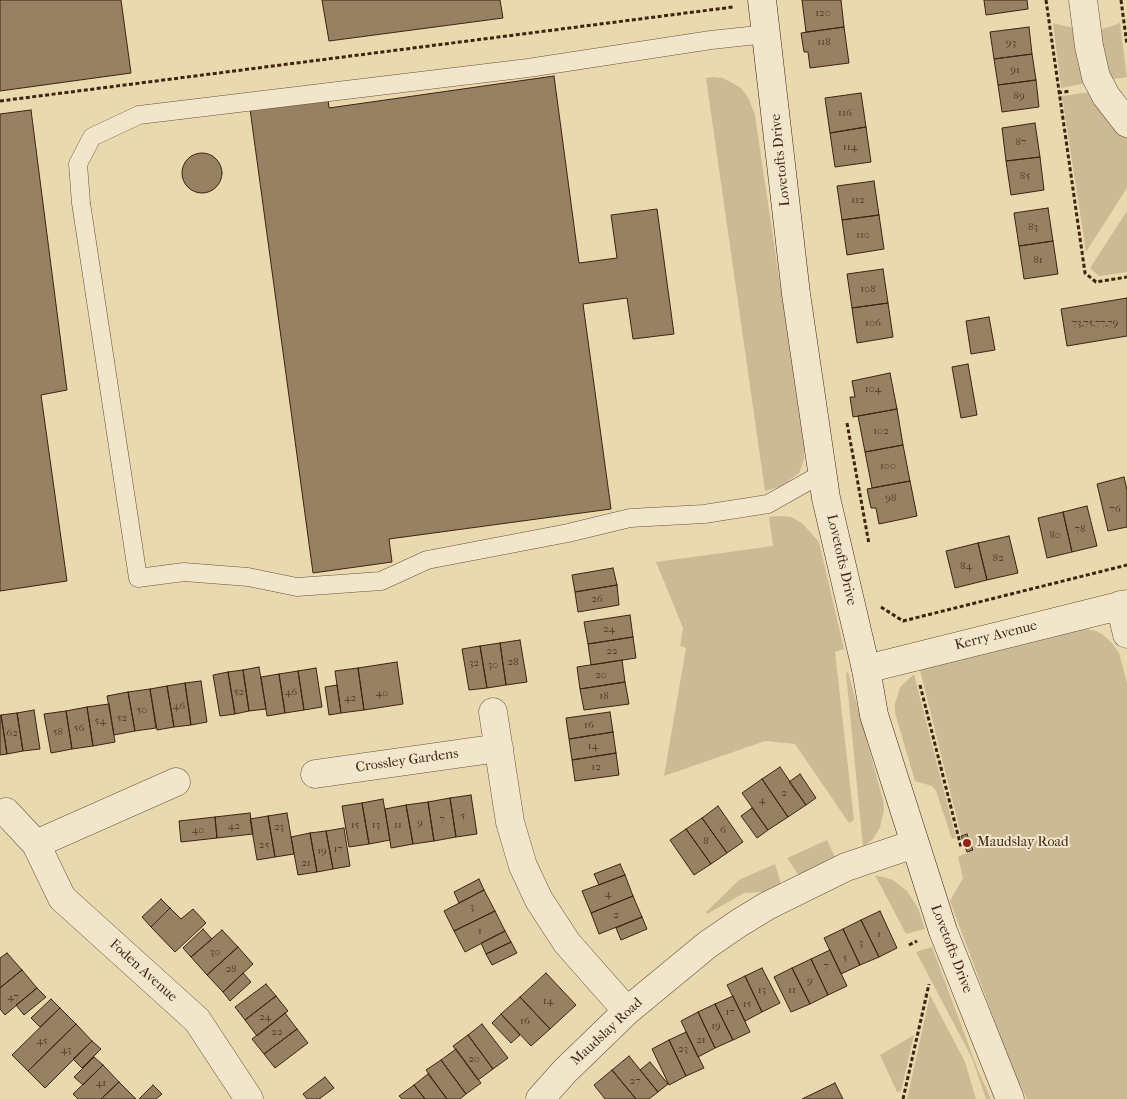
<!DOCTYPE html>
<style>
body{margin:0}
canvas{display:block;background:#e9d9af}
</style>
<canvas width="1127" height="1099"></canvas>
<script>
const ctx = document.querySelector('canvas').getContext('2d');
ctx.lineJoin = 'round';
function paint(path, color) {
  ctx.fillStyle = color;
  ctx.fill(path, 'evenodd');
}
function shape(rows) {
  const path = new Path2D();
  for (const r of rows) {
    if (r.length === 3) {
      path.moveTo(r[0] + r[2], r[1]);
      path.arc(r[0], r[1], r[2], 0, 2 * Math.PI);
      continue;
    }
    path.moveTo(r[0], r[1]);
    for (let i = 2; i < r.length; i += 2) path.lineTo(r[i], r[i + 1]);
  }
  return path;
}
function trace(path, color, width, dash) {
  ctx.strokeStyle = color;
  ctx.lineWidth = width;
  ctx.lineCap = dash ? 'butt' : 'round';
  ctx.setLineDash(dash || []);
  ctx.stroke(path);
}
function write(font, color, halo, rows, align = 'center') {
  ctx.font = font + ' "IM FELL French Canon",serif';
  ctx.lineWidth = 4;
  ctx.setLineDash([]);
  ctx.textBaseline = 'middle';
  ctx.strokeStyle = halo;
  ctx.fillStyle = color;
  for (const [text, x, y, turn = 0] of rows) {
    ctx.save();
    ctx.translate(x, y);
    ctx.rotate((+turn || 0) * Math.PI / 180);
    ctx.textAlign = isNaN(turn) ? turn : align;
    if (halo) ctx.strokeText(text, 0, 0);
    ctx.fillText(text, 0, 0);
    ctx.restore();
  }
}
paint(shape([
 [1053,23,1078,29,1087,83,1061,88],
 [1120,23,1127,77,1109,80,1097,31],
 [713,77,723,78,741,88,748,97,755,115,804,448,804,460,799,473,782,486,765,491,706,78],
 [1090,92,1120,131,1127,136,1127,188,1086,252,1062,96],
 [1127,211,1127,272,1099,276,1090,268],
 [782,516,791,517,802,523,819,542,844,649,835,652,854,820,849,823,795,744,765,741,664,776,686,648,680,646,683,628,656,562,773,546,769,517],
 [1082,628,1096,631,1102,634,1112,643,1119,653,1127,683,1127,1099,1027,1099,1013,1070,950,901,963,878,958,857,974,850,968,833,961,835,920,670],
 [848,672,883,800,884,810,880,827,874,838,863,847,846,673],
 [914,674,956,838,952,839,936,791,932,786,915,781,895,713,895,704,900,687],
 [827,840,836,859,799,876,787,858],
 [775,864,781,884,764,892,744,893,707,914,706,912,739,880],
 [875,875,893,880,907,891,918,908,925,929,906,934],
 [932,947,978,1070,991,1099,986,1099,972,1058,916,952],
 [930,995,965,1062,976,1099,907,1099],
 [914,1035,901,1091,897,1092,880,1055]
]), '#ccba94');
const building = shape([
 [0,0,121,0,131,73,0,91,0,0],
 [322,0,500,0,503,18,329,41,322,0],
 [802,0,841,0,844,27,806,32,802,0],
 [984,0,1027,0,1028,9,986,15,984,0],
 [844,27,849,63,810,68,808,52,804,52,801,33,844,27],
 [1029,27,1032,54,994,59,990,32,1029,27],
 [1032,54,1036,80,998,85,994,59,1032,54],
 [554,76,579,263,617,258,611,215,657,209,674,334,633,339,627,298,583,304,611,509,389,539,392,562,313,573,250,109,328,98,329,108,554,76],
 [1036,80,1039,107,1002,112,998,85,1036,80],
 [861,93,866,127,830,133,825,98,861,93],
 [31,110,67,390,41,395,67,581,0,591,0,114,31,110],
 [1035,123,1040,157,1006,161,1002,128,1035,123],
 [866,127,871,162,835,167,830,133,866,127],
 [202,173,20],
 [1040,157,1044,190,1011,195,1006,161,1040,157],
 [874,181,879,215,842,220,837,186,874,181],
 [1048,208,1053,241,1019,246,1014,213,1048,208],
 [879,215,884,249,847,255,842,220,879,215],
 [1053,241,1058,274,1024,279,1019,246,1053,241],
 [883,269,888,303,852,308,847,274,883,269],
 [1127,298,1127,336,1067,346,1061,309,1127,298],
 [888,303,893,337,857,343,852,308,888,303],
 [989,317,995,350,971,354,966,321,989,317],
 [968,364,977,415,961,418,952,367,968,364],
 [890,373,897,409,853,417,850,397,855,397,852,381,890,373],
 [897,409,903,445,865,452,858,416,897,409],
 [903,445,910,481,872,488,865,452,903,445],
 [1124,477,1127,490,1127,527,1108,531,1097,484,1124,477],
 [910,481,917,516,879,524,876,508,871,508,867,489,910,481],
 [1087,506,1097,546,1072,552,1063,512,1087,506],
 [1063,512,1072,552,1047,558,1038,518,1063,512],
 [1009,536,1018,573,987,580,978,543,1009,536],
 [978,543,987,580,955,588,946,551,978,543],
 [613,568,617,585,575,592,572,575,613,568],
 [617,585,619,605,578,612,575,592,617,585],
 [630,615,633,637,588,644,584,622,630,615],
 [633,637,636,658,591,665,588,644,633,637],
 [520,640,527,682,506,685,500,643,520,640],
 [500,643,506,685,487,688,480,646,500,643],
 [480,646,487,688,469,690,462,649,480,646],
 [622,660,625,682,580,689,577,667,622,660],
 [397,662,403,704,364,710,358,668,397,662],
 [259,667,266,709,249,711,243,670,259,667],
 [316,668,322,707,304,710,298,671,316,668],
 [358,668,364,710,341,713,335,671,358,668],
 [243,670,249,711,235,714,228,672,243,670],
 [298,671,304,710,285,713,279,674,298,671],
 [228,672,235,714,220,716,213,675,228,672],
 [279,674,285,713,267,716,261,677,279,674],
 [201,681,207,722,191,725,185,683,201,681],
 [625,682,629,704,584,710,580,689,625,682],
 [185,683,191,725,174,727,167,686,185,683],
 [337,685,341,713,329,715,325,687,337,685],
 [167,686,174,727,157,730,150,689,167,686],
 [150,689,156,728,135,731,128,692,150,689],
 [128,692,135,731,114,735,107,696,128,692],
 [109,704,115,742,93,746,87,707,109,704],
 [87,707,93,746,72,749,66,711,87,707],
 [34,710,40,749,23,751,17,713,34,710],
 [66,711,72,749,51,753,44,714,66,711],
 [610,712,613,732,569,739,566,718,610,712],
 [17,713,23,751,7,754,1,715,17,713],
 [1,715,7,754,0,755,0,716,1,715],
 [613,732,616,753,572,760,569,739,613,732],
 [616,753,619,775,575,781,572,760,616,753],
 [780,767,806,805,788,817,762,779,780,767],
 [800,774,816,798,806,805,789,782,800,774],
 [762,779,788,817,768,830,742,793,762,779],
 [471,795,477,834,456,837,450,798,471,795],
 [450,798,456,837,434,841,428,802,450,798],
 [383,799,390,840,369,844,362,803,383,799],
 [428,802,434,841,413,844,406,805,428,802],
 [362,803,369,844,349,847,342,806,362,803],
 [406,805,413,844,391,848,385,809,406,805],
 [718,806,743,842,727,853,702,818,718,806],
 [752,808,768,830,757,838,741,816,752,808],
 [250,813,253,834,217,838,215,817,250,813],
 [287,813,294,854,275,857,268,816,287,813],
 [268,816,275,857,257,860,250,819,268,816],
 [215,817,217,838,181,842,179,821,215,817],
 [702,818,727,853,711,864,686,829,702,818],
 [344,828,350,866,333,869,326,831,344,828],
 [686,829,711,864,694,875,670,840,686,829],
 [326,831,333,869,317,872,310,833,326,831],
 [310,833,317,872,298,875,291,837,310,833],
 [967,834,973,850,967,852,961,836,967,834],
 [620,864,625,875,599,885,594,874,620,864],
 [625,875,633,896,591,913,582,891,625,875],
 [479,879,484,890,459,903,454,892,479,879],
 [484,890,495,911,454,931,444,911,484,890],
 [633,896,642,917,599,934,591,913,633,896],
 [161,899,170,908,151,927,142,917,161,899],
 [170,908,181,919,193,909,206,923,175,952,151,927,170,908],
 [495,911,505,931,465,952,454,931,495,911],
 [880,911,897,948,879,957,861,920,880,911],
 [642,917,647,929,621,940,616,928,642,917],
 [861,920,879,957,860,965,843,929,861,920],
 [203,929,212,939,191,957,183,948,203,929],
 [843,929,860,965,841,974,824,938,843,929],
 [222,930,238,947,207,975,191,957,222,930],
 [505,931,511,942,486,954,481,943,505,931],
 [511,942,517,953,492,965,486,954,511,942],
 [238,947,253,964,223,992,207,975,238,947],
 [830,950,847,986,828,995,811,959,830,950],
 [7,953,22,970,0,988,0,958,7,953],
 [811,959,828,995,810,1004,792,968,811,959],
 [762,968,780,1003,762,1012,745,976,762,968],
 [792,968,810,1004,791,1012,774,977,792,968],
 [22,970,37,988,5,1015,0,1009,0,988,22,970],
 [243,973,251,982,230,1001,223,992,243,973],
 [546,973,576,1005,550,1029,520,997,546,973],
 [745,976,762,1012,745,1021,727,985,745,976],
 [266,984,276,996,245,1020,235,1007,266,984],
 [37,988,46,997,24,1015,16,1005,37,988],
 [276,996,288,1011,257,1036,245,1020,276,996],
 [733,996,750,1032,733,1040,715,1004,733,996],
 [520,997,550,1029,531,1046,501,1014,520,997],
 [51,999,60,1008,40,1027,31,1018,51,999],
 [715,1004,733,1040,715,1048,698,1012,715,1004],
 [60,1008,76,1024,28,1071,12,1055,60,1008],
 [698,1012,715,1048,698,1057,681,1021,698,1012],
 [285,1013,297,1029,264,1054,252,1039,285,1013],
 [501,1014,520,1035,511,1043,492,1023,501,1014],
 [76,1024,92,1041,45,1088,28,1071,76,1024],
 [482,1024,508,1058,493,1069,468,1035,482,1024],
 [297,1029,308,1043,275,1068,264,1054,297,1029],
 [686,1032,704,1068,686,1076,669,1040,686,1032],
 [468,1035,493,1069,478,1080,453,1046,468,1035],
 [669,1040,686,1076,669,1085,652,1049,669,1040],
 [92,1041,101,1049,82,1068,73,1059,92,1041],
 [456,1049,481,1083,466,1094,441,1060,456,1049],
 [629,1056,658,1092,649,1099,636,1099,612,1070,629,1056],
 [94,1057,103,1065,83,1085,74,1077,94,1057],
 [441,1060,466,1094,460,1099,447,1099,426,1070,441,1060],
 [650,1062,668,1084,658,1092,640,1070,650,1062],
 [103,1065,119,1082,101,1099,78,1099,73,1094,103,1065],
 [612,1070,636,1099,605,1099,594,1085,612,1070],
 [428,1074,447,1099,425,1099,414,1085,428,1074],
 [325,1077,334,1088,319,1099,307,1099,303,1094,325,1077],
 [119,1082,136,1099,101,1099,119,1082],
 [835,1083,843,1099,802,1099,835,1083],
 [153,1085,162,1094,156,1099,139,1099,153,1085],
 [414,1085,425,1099,402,1099,399,1096,414,1085]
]);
paint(building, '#978163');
trace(building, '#3f2211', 1);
const lane = shape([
 [767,34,711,40,528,68,139,115,92,137,78,164,81,203,138,578,184,572,248,577,297,587,381,581,427,560,568,533,630,518,704,514,768,504,823,473]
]);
const street = shape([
 [1083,0,1089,46,1096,77,1106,96,1127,123],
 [1120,605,1127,634],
 [866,669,1127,604],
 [493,712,510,822,523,866,539,900,567,943,627,1011],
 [315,774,499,748],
 [6,812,36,844,62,898,197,1020,249,1099],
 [36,844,176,782],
 [540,1099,565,1071,627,1011,707,945,739,923,767,906,846,867,914,844]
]);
const secondary = shape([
 [762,0,796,294,826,498,866,669,874,715,943,931,1010,1099]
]);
trace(lane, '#6a5038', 19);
trace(street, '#6a5038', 29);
trace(secondary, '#3f2211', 29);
trace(shape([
 [1046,0,1085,273,1096,282,1127,277],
 [1121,0,1127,45],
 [1058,93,1070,91],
 [0,101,733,7],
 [847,423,869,544],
 [881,607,903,621,1127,565],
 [920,685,961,847],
 [909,945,917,941],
 [903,1099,929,984]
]), '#3f2211', 3, [4, 2.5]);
trace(lane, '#f1e6cb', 18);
trace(street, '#f1e6cb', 28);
trace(secondary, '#f1e6cb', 28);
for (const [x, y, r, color] of [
 [967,843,5,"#8f2418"]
]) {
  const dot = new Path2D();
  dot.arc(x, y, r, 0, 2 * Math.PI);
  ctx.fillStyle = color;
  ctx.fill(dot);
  trace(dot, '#f1e6cb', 2);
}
write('11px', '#553a26', null, [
 ["120",823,13],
 ["118",824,42],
 ["93",1011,43],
 ["91",1015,70],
 ["89",1019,96],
 ["116",845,113],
 ["87",1021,142],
 ["114",850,147],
 ["85",1025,176],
 ["112",858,200],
 ["83",1033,227],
 ["110",863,235],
 ["81",1038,260],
 ["108",868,289],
 ["106",873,323],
 ["73,75,77,79",1095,323],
 ["104",873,389],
 ["102",881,431],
 ["100",888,466],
 ["98",891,498],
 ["76",1115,509],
 ["78",1080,529],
 ["80",1055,535],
 ["82",998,558],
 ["84",966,566],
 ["26",597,599],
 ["24",609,629],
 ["22",612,651],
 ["28",513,662],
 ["32",474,663],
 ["30",493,665],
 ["20",601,675],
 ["52",239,692],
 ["46",291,692],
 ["40",382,693],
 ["18",604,696],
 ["42",350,698],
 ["46",179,706],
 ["50",142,710],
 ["52",122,718],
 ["54",100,721],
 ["16",589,725],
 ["56",79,728],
 ["58",58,732],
 ["62",12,733],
 ["14",593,746],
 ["12",596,767],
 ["2",784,793],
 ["4",762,800],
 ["5",463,816],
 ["7",442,819],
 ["9",420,823],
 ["15",355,825],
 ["13",376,825],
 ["11",398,825],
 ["42",234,826],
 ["23",279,827],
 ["40",198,830],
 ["6",723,830],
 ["8",706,841],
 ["25",264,845],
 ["17",338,849],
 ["19",322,851],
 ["21",306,863],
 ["4",608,894],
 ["3",472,907],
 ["2",616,915],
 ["1",480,931],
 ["1",879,934],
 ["3",861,943],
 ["30",215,952],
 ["5",845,958],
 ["7",826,966],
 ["28",231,969],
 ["9",810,981],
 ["13",762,990],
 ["11",792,990],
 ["47",13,997],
 ["14",548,1001],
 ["15",747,1004],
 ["17",730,1012],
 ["24",265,1017],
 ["16",525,1021],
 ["19",716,1026],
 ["22",277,1032],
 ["21",701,1040],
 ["45",42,1041],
 ["23",683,1049],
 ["43",66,1050],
 ["20",474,1059],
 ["27",635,1081],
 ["41",101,1083]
]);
write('14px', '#3f2211', '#f1e6cb', [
 ["Lovetofts Drive",781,160,-96],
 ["Lovetofts Drive",841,560,77],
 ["Kerry Avenue",996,636,-14],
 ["Crossley Gardens",407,761,-8],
 ["Lovetofts Drive",951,949,69],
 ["Foden Avenue",143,971,42],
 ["Maudslay Road",607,1032,-43]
]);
write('14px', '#3f2211', '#f1e6cb', [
 ["Maudslay Road",977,843]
], 'left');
</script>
